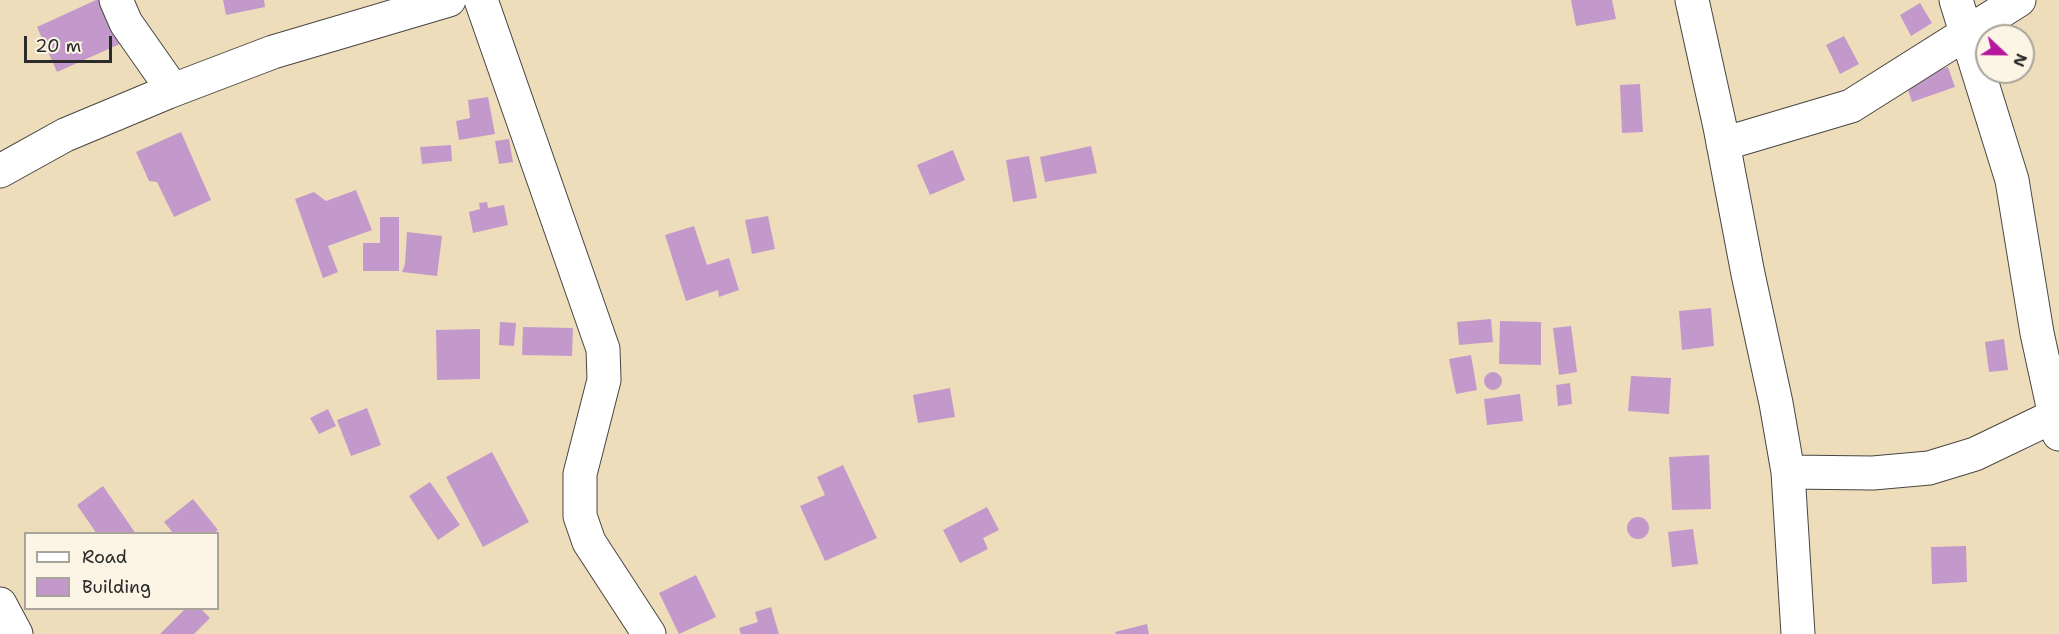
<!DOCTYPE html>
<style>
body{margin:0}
#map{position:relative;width:2059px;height:634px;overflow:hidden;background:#edb;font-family:"Shantell Sans",sans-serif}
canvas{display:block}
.legend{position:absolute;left:24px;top:532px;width:195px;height:78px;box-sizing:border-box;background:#fcf5e5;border:2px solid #a8a49b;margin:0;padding:8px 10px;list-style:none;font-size:18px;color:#2b2b2b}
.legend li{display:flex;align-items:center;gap:12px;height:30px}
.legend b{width:30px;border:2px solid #a8a49b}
.north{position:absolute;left:1975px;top:24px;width:60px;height:60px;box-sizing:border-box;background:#fcf5e5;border:2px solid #a8a49b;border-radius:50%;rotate:112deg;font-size:16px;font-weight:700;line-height:24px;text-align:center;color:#2b2b2b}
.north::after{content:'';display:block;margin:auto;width:21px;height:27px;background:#b5179e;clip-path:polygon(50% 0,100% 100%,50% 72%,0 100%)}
.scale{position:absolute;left:24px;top:36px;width:88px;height:27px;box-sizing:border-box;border:3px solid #2b2b2b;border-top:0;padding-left:8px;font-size:18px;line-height:21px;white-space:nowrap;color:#2b2b2b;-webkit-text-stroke:4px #fcf5e5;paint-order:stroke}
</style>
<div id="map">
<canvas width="2059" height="634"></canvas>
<ul class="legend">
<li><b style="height:8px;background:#fff"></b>Road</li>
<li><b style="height:16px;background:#c399cb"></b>Building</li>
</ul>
<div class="north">N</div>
<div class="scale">20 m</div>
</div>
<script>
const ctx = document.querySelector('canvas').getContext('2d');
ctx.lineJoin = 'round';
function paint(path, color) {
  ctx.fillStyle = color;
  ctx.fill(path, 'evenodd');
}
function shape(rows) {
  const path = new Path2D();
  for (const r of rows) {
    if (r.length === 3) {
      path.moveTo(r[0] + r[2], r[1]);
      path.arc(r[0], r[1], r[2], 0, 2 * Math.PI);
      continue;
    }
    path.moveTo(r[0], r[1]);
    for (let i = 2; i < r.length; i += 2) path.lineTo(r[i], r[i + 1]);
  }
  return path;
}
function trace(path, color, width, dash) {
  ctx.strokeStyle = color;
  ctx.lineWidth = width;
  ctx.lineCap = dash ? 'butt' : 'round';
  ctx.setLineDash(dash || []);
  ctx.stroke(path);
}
paint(shape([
 [96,0,103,0,122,43,57,72,37,27],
 [223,0,264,0,265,7,226,15],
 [1571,0,1612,0,1616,19,1576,26],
 [1920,3,1932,23,1911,36,1900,15],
 [1844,36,1859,64,1840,74,1826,45],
 [1948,67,1955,87,1912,102,1905,81],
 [1640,84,1643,132,1622,133,1620,85],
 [488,97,495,134,459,140,456,121,470,118,468,100],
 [181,132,211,200,174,217,157,182,149,181,136,152],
 [509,139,513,162,499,164,495,141],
 [451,145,452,161,422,164,420,147],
 [1091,146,1097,173,1045,182,1040,157],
 [953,150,965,180,930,195,917,165],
 [1029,156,1037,198,1013,202,1006,160],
 [356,190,372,230,328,246,338,272,323,278,295,199,314,192,326,201],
 [487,202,488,208,504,205,508,225,473,233,469,212,480,209,479,203],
 [768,216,775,249,752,254,745,220],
 [380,217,399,217,399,271,363,271,363,243,380,243],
 [694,226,707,265,729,258,739,290,719,297,718,290,686,301,665,235],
 [407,232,442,236,437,276,402,272,405,264],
 [1711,308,1714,346,1682,350,1679,311],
 [1491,319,1493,342,1459,345,1457,322],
 [1500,321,1541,322,1541,365,1499,364],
 [500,322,516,323,514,346,499,345],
 [1571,326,1577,372,1559,375,1553,328],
 [523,327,573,328,572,356,522,355],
 [480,329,480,379,437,380,436,330],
 [2004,339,2008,370,1989,372,1985,342],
 [1471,355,1477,390,1456,394,1449,359],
 [1493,381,9],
 [1631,376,1671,378,1669,414,1628,411],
 [1570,383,1572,404,1558,406,1556,385],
 [950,388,955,417,918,423,913,395],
 [1520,394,1523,421,1487,425,1484,399],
 [367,408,381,445,351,456,337,420],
 [328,409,336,426,319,434,310,418],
 [492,452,529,522,483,547,446,477],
 [1709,455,1711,509,1672,510,1669,457],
 [843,465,877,538,825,561,800,506,825,495,817,477],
 [430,482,460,525,438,540,409,496],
 [103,486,136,534,97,534,77,505],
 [193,499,218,530,213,534,174,534,164,522],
 [987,507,999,530,983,538,988,549,960,563,943,530],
 [1638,528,11],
 [1693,529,1698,564,1672,567,1668,532],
 [1966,546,1967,582,1932,584,1931,547],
 [696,575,716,617,679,634,659,593],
 [771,607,779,634,741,634,739,628,758,622,755,612],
 [186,608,200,608,210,618,194,634,160,634],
 [1147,624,1149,634,1116,634,1115,632]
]), '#c399cb');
const minor = shape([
 [116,0,126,23,173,90],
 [481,0,603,349,604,380,580,474,580,516,589,542,649,634],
 [1692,0,1720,127,1748,274,1776,403,1788,472,1798,634],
 [1956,0,2012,180,2037,333,2059,434],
 [1723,144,1851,106,2019,0],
 [0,171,65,135,168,92,273,52,449,0],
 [1788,472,1873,473,1929,468,1975,454,2054,416],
 [0,604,16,634]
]);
trace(minor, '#484641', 35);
trace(minor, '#fff', 33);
</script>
